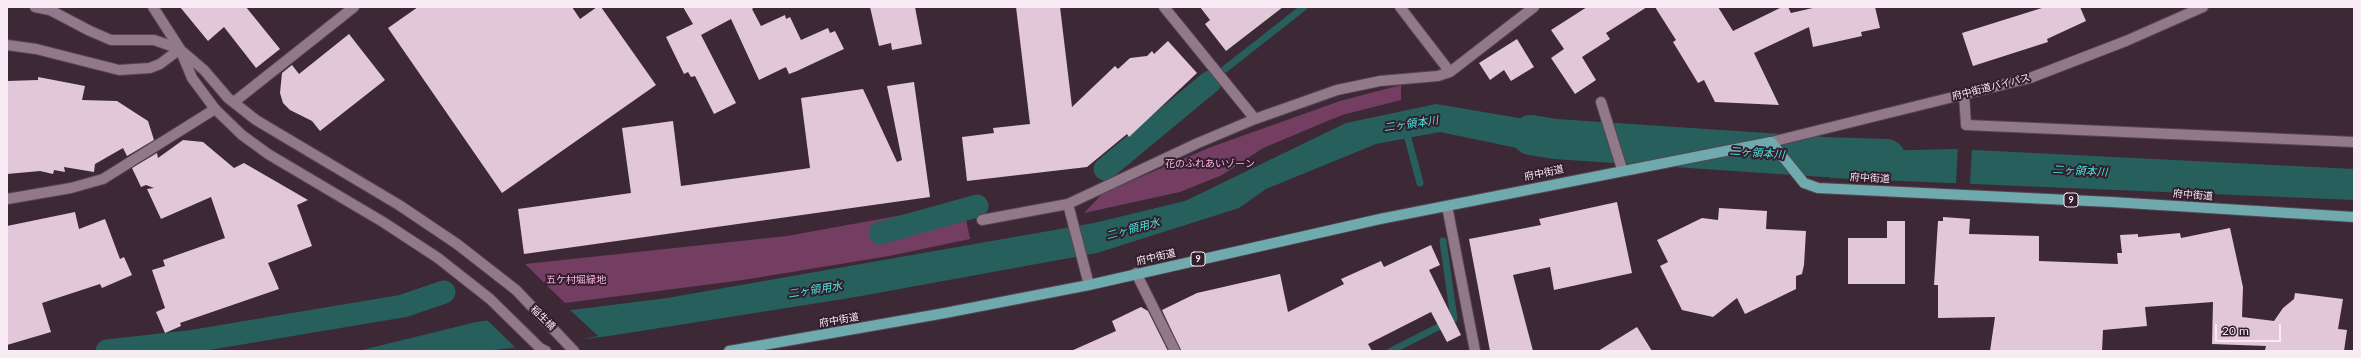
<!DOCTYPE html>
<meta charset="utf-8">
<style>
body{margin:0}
#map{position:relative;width:2361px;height:358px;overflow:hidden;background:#3d2836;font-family:Lato,sans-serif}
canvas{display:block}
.frame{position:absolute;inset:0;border:8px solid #f9ebf4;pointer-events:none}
.scale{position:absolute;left:2215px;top:324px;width:66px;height:18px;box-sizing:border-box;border:2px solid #f9ebf4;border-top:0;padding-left:5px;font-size:12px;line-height:14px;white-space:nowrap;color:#f9ebf4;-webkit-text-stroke:3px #321e2c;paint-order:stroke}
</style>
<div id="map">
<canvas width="2361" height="358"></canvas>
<div class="frame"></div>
<div class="scale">20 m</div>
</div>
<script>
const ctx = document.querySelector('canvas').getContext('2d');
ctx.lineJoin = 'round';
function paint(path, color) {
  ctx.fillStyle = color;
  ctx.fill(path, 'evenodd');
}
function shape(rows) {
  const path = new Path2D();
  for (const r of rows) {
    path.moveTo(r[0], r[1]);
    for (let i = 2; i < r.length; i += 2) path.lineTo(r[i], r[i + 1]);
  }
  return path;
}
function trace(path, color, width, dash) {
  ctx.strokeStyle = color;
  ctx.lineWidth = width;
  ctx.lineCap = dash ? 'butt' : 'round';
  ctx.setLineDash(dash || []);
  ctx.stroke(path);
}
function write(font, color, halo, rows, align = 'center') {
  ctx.font = font + ' Lato,"Noto Sans JP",sans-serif';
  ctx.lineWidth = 4;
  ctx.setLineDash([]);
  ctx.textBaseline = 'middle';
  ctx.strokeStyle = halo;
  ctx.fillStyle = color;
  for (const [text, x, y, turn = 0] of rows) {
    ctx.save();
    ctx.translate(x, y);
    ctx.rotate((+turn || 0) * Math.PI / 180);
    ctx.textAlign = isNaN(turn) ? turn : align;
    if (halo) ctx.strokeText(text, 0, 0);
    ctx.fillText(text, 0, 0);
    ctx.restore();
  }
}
paint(shape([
 [1401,85,1401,100,1342,115,1263,148,1222,175,1180,192,1084,213,1103,193,1211,147,1340,101],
 [963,204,970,239,889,256,743,280,565,303,525,264,787,236]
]), '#743e63');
paint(shape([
 [1436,104,1584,129,1586,149,1536,152,1440,132,1376,144,1266,189,1239,208,1097,253,850,298,609,336,486,351,358,351,476,322,667,298,1094,223,1185,201,1346,123],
 [1954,149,2354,169,2354,200,1830,178,1832,152]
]), '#265f5c');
paint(shape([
 [1958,147,1972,148,1970,185,1956,184],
 [569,309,598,336,562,343,517,349,486,319]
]), '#3d2836');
trace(shape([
 [1225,69,1304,7],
 [1406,131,1420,183],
 [1391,351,1454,319,1443,241]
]), '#265f5c', 7);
trace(shape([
 [1105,169,1210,82],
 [880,233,977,206],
 [107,351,188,342,403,306,444,292]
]), '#265f5c', 23);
trace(shape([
 [1531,135,1555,139,1825,157,1886,159]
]), '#265f5c', 40);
paint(shape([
 [180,7,246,7,280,49,256,68,224,27,208,41],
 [418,7,572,7,580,19,597,7,601,7,656,85,502,193,388,28],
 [683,7,755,7,752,9,761,26,785,15,786,19,790,17,801,40,828,28,830,33,835,31,844,49,797,71,789,74,786,67,759,80,731,19,701,35,736,103,714,114,695,76,691,77,688,72,684,74,666,37,693,24],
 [870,7,915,7,922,44,892,50,891,43,879,46],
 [1016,7,1060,7,1072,107,1115,66,1118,69,1130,58,1147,56,1152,51,1154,54,1168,41,1197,73,1129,137,1127,134,1087,167,967,181,962,137,994,133,993,128,1030,124],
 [1200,7,1283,7,1226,51,1205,24,1210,20],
 [1587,7,1647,7,1606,33,1610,39,1582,57,1596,80,1575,94,1551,58,1564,49,1551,30],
 [1655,7,1718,7,1733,31,1782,7,1788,7,1791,13,1817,7,1875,7,1880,28,1861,32,1862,36,1813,47,1809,27,1754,53,1779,105,1715,102,1704,80,1698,83,1673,42,1676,40],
 [2045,7,2080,7,2086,21,2047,39,2048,42,1973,66,1962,33],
 [349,34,385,80,320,131,312,121,290,110,283,103,280,93,282,73,292,65,299,74],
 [1517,39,1534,67,1511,81,1504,70,1490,80,1479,63],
 [38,77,85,86,82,100,117,101,148,121,154,140,127,156,123,148,95,164,94,172,64,167,65,172,54,170,53,174,40,171,7,174,7,81,38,80],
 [914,82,930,197,524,254,518,209,631,193,622,128,673,121,681,186,810,168,801,98,863,89,897,162,902,160,887,86],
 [183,140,203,142,234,168,244,163,308,200,297,205,312,246,268,263,279,289,180,323,181,326,165,333,156,312,165,308,152,270,165,266,163,260,225,238,211,197,161,219,147,189,154,188,146,185,141,187,132,168,157,153,158,158],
 [1617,202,1632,273,1554,290,1550,267,1513,275,1533,351,1490,351,1469,239,1541,225,1539,219],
 [1719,208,1767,211,1766,229,1806,231,1804,265,1802,274,1796,276,1796,289,1745,314,1737,298,1713,317,1682,310,1660,266,1668,262,1657,240,1702,218,1718,220],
 [75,212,79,229,105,219,120,259,124,257,132,275,102,288,100,284,42,303,51,332,7,345,7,226],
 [1943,217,1970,219,1969,234,2039,236,2039,261,2118,264,2117,253,2122,253,2120,235,2138,234,2138,237,2180,233,2181,238,2230,228,2243,287,2242,317,2274,321,2283,308,2294,299,2295,293,2343,299,2338,329,2347,330,2344,351,2274,351,2265,350,2266,346,2212,344,2213,302,2145,307,2147,326,2103,330,2102,351,1990,351,1995,317,1938,318,1938,285,1934,285,1938,221,1943,221],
 [1887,221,1905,221,1905,284,1848,284,1848,238,1887,238],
 [1431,245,1440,265,1429,270,1461,335,1447,342,1431,312,1368,344,1372,351,1181,351,1162,310,1197,293,1280,274,1288,312,1344,284,1341,279,1381,261,1384,267],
 [1141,307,1148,311,1168,351,1071,351,1116,331,1112,321],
 [1637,327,1652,351,1598,351]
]), '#e2c7d8');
const street = shape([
 [1164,7,1255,119],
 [1400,7,1450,72],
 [7,45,36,49,119,70,150,68,160,64,180,49,154,40,111,40,90,31,50,10,35,7],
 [1964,94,1966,125,2354,142],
 [234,102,354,7],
 [1601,102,1622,169],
 [7,199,71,188,103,179,215,109],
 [1068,204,1089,285],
 [1447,206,1475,351],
 [982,220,1068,204,1198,143,1255,119,1337,90,1380,81,1438,76,1450,72,1534,7],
 [1136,273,1175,351]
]);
const secondary = shape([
 [153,7,180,49,192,78,215,109,242,135,268,154,383,222,438,258,490,299,540,348,546,351],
 [183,52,204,70,228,98,256,120,399,205,457,244,516,290,574,351],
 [1771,142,2030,78,2126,41,2203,7]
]);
const primary = shape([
 [729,351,945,313,1089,285,1380,219,1771,142,1804,183,1818,188,2111,202,2354,217]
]);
trace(street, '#564551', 12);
trace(secondary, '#564551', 12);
trace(primary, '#564551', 12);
trace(street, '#927989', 10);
trace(secondary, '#927989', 10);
trace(primary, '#6fabae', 10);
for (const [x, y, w] of [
 [2071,200,14],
 [1198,259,14]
]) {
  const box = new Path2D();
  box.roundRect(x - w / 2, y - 7, w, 14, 3);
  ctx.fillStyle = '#321e2c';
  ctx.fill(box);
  trace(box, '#f9ebf4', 1);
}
write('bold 9px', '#f9ebf4', null, [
 ["9",2071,200],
 ["9",1198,259]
]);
write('10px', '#f9ebf4', '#321e2c', [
 ["府中街道バイパス",1991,87,-14],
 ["府中街道",1544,173,-12],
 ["府中街道",1870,178,3],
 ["府中街道",2193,195,4],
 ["府中街道",1156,257,-13],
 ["稲生橋",543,318,45],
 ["府中街道",839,320,-10]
]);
write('10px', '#fdb5e5', '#321e2c', [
 ["花のふれあいゾーン",1210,164],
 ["五ケ村堀緑地",576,280]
]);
write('italic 11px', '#47e6df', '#321e2c', [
 ["二ヶ領本川",1411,124,-8],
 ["二ヶ領本川",1757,153,4],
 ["二ヶ領本川",2080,171,3],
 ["二ヶ領用水",1133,229,-15],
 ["二ヶ領用水",815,290,-9]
]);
</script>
